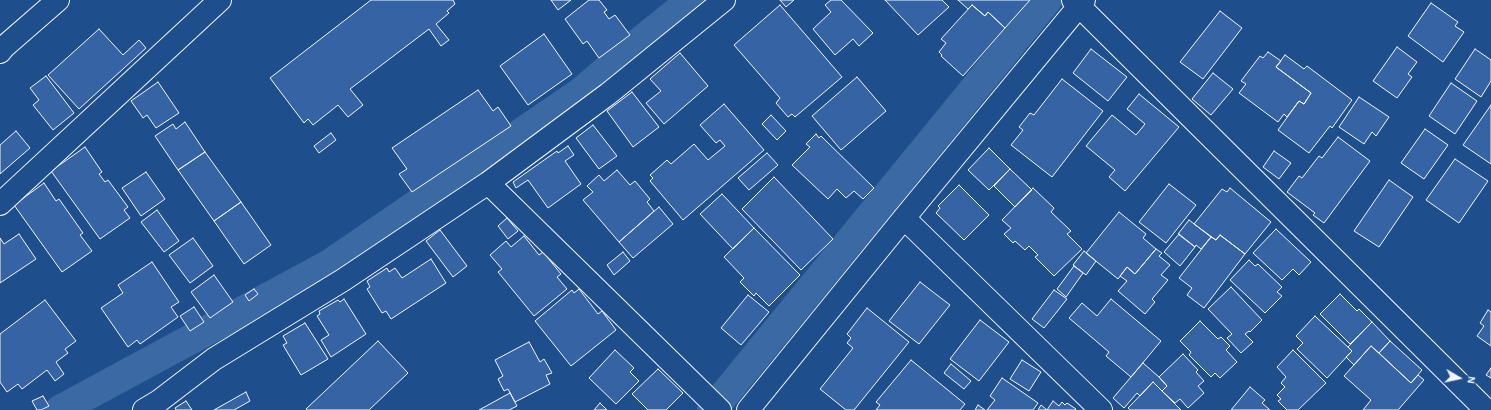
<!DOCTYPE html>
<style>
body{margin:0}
#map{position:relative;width:1491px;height:410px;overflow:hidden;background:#1f4e8c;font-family:"Alegreya Sans",sans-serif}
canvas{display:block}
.north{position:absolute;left:1439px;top:358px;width:40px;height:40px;-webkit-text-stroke:3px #1f4e8c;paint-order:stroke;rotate:99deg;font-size:11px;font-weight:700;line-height:16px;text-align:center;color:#f2f6ff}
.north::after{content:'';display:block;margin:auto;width:14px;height:18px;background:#f2f6ff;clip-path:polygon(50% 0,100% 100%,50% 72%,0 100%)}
</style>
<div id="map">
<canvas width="1491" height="410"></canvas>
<div class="north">N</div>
</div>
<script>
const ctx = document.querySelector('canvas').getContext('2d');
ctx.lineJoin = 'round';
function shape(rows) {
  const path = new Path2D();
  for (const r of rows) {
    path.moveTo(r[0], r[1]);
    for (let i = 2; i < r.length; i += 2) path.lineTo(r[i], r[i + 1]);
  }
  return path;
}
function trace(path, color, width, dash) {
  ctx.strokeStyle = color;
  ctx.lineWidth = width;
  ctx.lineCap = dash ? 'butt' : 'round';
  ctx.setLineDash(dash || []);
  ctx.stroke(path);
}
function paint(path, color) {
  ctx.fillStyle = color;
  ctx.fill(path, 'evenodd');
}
trace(shape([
 [60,410,330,264,580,93,631,49,692,0],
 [712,410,1047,0]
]), '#3b69a3', 30);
const building = shape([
 [371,0,453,0,455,4,447,11,449,13,436,24,449,40,441,46,429,29,350,89,363,105,348,117,338,105,313,125,308,119,304,123,270,78,371,0],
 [551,0,571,0,558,10,551,0],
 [589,0,599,0,607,10,604,12,609,19,615,15,630,35,599,58,587,41,583,44,565,19,589,0],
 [780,0,794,0,786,7,780,0],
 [831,0,841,0,873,33,859,46,853,39,835,55,813,29,831,12,825,5,831,0],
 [885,0,942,0,949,7,918,35,885,0],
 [958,0,1030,0,1005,28,988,12,985,16,972,5,968,9,958,0],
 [1431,3,1458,22,1455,26,1464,32,1443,62,1408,36,1431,3],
 [780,5,842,77,795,117,792,114,788,117,776,103,780,98,734,45,780,5],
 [972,5,985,16,988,12,1005,28,963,76,941,56,942,55,939,52,946,43,941,39,972,5],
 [1220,11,1242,28,1203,79,1180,62,1220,11],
 [99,29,123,55,139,40,146,48,79,109,48,75,99,29],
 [544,34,572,74,528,105,500,66,544,34],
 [1397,47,1417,62,1408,74,1412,77,1397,98,1373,81,1397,47],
 [1091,49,1127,77,1108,101,1073,73,1091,49],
 [1475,49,1491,60,1491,81,1481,97,1455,79,1475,49],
 [1268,52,1281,61,1276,67,1311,93,1304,104,1299,101,1287,117,1284,114,1278,122,1239,93,1246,84,1241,81,1260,56,1263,58,1268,52],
 [680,53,708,86,664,124,646,103,661,91,650,79,680,53],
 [1285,55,1304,69,1307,66,1352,100,1332,128,1330,126,1309,153,1278,130,1299,101,1304,104,1311,93,1276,67,1285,55],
 [1213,73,1233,89,1211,115,1192,99,1213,73],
 [46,76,74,113,53,130,33,105,39,100,30,88,46,76],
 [857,77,886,111,841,150,812,116,857,77],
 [1062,79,1103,111,1052,177,1011,145,1023,130,1019,127,1030,113,1034,115,1062,79],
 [158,82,179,113,156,128,147,115,143,118,131,101,158,82],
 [1451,83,1477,101,1455,134,1429,116,1451,83],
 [478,90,493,111,498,107,511,126,412,192,399,174,407,169,392,148,478,90],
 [632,92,659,127,633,147,607,111,632,92],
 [1139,94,1179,127,1125,191,1109,177,1115,170,1086,146,1112,115,1136,135,1145,124,1127,109,1139,94],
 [1359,97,1389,117,1376,136,1372,132,1364,144,1339,127,1359,97],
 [724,104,764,150,683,220,650,181,653,178,650,175,667,160,671,164,694,144,708,160,725,146,720,140,716,143,700,125,724,104],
 [1491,105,1491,164,1463,145,1491,105],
 [771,115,786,131,777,140,762,124,771,115],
 [185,122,205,152,178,170,155,136,173,124,176,129,185,122],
 [593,125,617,156,599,169,576,138,593,125],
 [1425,129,1448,145,1424,179,1401,163,1425,129],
 [16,131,30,148,0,174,0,145,16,131],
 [331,133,336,140,319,153,314,146,331,133],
 [816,134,819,138,821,136,874,188,863,199,854,191,846,198,837,189,828,199,792,165,810,147,806,144,816,134],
 [1338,137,1370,161,1324,223,1313,215,1315,213,1287,192,1299,176,1302,178,1319,156,1322,158,1338,137],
 [568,146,574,155,565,161,581,184,548,208,528,180,516,188,513,182,557,151,558,153,568,146],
 [85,147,102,172,99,174,105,182,108,180,128,207,124,210,130,218,100,239,51,171,85,147],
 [989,148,1010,169,989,190,968,170,989,148],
 [1274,151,1291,163,1279,179,1263,167,1274,151],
 [205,152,241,202,214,221,178,170,205,152],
 [767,153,778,165,749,190,738,178,767,153],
 [1455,159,1488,181,1459,223,1426,200,1455,159],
 [1010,169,1032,190,1015,207,994,186,1010,169],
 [617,170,630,185,635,181,650,199,647,202,654,211,619,242,583,200,593,192,587,186,599,175,604,181,617,170],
 [146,172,165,199,141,216,122,188,146,172],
 [774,177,833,239,801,270,742,209,774,177],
 [1389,180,1413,197,1379,247,1354,231,1389,180],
 [44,183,56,201,59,199,83,233,80,235,92,251,62,272,14,205,44,183],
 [1169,184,1196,205,1166,243,1139,222,1169,184],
 [959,185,989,215,964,240,936,213,940,208,938,206,959,185],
 [1033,188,1054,208,1051,212,1071,231,1067,234,1082,249,1054,276,1035,257,1038,255,1029,246,1025,250,1015,241,1013,243,1004,234,1011,228,1002,220,1033,188],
 [1230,188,1271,222,1245,254,1220,235,1216,240,1194,224,1222,189,1227,192,1230,188],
 [722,194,754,228,733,249,700,214,722,194],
 [241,202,271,245,244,264,214,221,241,202],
 [659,207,673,224,633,258,619,242,659,207],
 [157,210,179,241,164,252,141,222,157,210],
 [1119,212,1146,234,1143,238,1156,249,1135,274,1127,267,1118,279,1086,253,1119,212],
 [507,218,518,231,508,239,498,226,507,218],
 [1189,220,1211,237,1201,249,1196,245,1195,247,1178,234,1189,220],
 [754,228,800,275,769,306,756,293,754,296,740,282,744,278,724,257,754,228],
 [1276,229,1311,262,1299,275,1293,269,1282,280,1253,253,1276,229],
 [440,230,467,266,453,277,426,241,440,230],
 [19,234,36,259,0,283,0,238,4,244,19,234],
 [1179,234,1195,247,1180,266,1164,252,1179,234],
 [1220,235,1245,254,1204,308,1187,295,1192,288,1179,278,1211,237,1216,240,1220,235],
 [524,236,539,255,543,252,561,274,557,277,567,289,534,316,498,272,502,269,490,255,506,241,511,247,524,236],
 [193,238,213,266,190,283,169,255,193,238],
 [1156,249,1162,253,1159,256,1170,265,1161,275,1168,280,1152,299,1155,302,1145,314,1118,291,1127,281,1120,276,1127,267,1135,274,1156,249],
 [1084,251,1096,261,1086,275,1073,265,1084,251],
 [623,252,630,261,614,275,607,265,623,252],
 [431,259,446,283,391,319,386,311,382,313,367,289,370,287,367,281,387,268,389,272,395,268,402,278,431,259],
 [1249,260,1255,266,1258,264,1282,287,1277,292,1282,296,1265,313,1230,280,1249,260],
 [152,262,179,302,171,307,178,317,140,344,137,340,128,347,101,308,123,293,118,285,152,262],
 [1074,266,1083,273,1066,297,1057,289,1074,266],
 [214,275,233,302,210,318,191,292,214,275],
 [920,282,950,305,919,344,889,321,920,282],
 [1231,287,1262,320,1250,332,1249,331,1245,334,1253,342,1241,353,1227,338,1232,334,1208,309,1231,287],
 [254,289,258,294,249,301,245,295,254,289],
 [579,289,598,314,602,311,616,330,571,366,535,321,572,290,574,293,579,289],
 [1054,290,1067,299,1044,328,1032,319,1054,290],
 [1340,294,1357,311,1359,309,1372,322,1350,344,1320,314,1340,294],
 [748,295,769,312,741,345,721,328,748,295],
 [344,299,366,334,331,357,321,340,329,335,317,316,320,314,319,311,338,300,340,302,344,299],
 [1111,299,1161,341,1131,377,1106,356,1109,352,1069,318,1082,303,1097,316,1111,299],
 [45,300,76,341,65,349,68,353,56,362,64,374,55,381,47,370,22,389,18,384,7,392,0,382,0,334,45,300],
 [194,307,204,322,190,331,180,316,194,307],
 [867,308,909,342,854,410,846,410,820,389,853,348,847,343,851,338,847,334,867,308],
 [1488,310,1491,312,1491,346,1477,336,1484,326,1480,323,1488,310],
 [1315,316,1352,351,1327,378,1297,349,1303,343,1296,336,1315,316],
 [980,320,1009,342,979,381,950,359,980,320],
 [1200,321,1218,339,1221,337,1230,346,1226,350,1237,362,1220,378,1215,373,1211,377,1189,355,1191,352,1180,341,1200,321],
 [1372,322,1390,341,1379,353,1371,346,1354,365,1346,357,1352,351,1348,347,1372,322],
 [305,323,328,359,301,375,283,345,287,343,283,336,305,323],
 [378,341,408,373,369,410,307,410,306,409,378,341],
 [1390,341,1422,370,1411,383,1379,353,1390,341],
 [529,342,540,362,544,359,552,373,546,375,550,384,515,402,508,389,504,391,498,379,503,376,495,360,529,342],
 [1371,346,1411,383,1418,375,1424,380,1398,410,1363,410,1371,400,1344,376,1371,346],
 [615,350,634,368,630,372,639,381,616,404,589,378,615,350],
 [1293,350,1326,383,1298,410,1287,410,1278,401,1281,399,1277,395,1285,387,1281,383,1286,377,1277,367,1293,350],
 [1183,354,1198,370,1196,372,1204,381,1198,386,1204,393,1188,408,1180,399,1175,403,1162,391,1167,386,1159,377,1183,354],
 [911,360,965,404,960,410,876,410,880,405,876,402,911,360],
 [1022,360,1041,372,1029,391,1010,379,1022,360],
 [1143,363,1159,377,1167,386,1162,391,1153,382,1140,396,1137,393,1124,408,1113,398,1143,363],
 [951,364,971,381,964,389,944,373,951,364],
 [1491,368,1491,378,1486,375,1491,368],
 [658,369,683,393,666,410,648,410,632,394,658,369],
 [1002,378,1038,403,1033,410,987,410,995,400,990,396,1002,378],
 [1153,382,1181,410,1130,410,1128,408,1153,382],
 [1250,387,1265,400,1262,403,1270,410,1231,410,1250,387],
 [246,392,250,401,234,410,214,410,246,392],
 [510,393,517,406,509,410,479,410,510,393],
 [43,396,49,406,41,410,37,410,32,401,43,396],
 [186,401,192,410,176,410,175,408,186,401],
 [1053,401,1059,406,1062,402,1065,405,1067,403,1076,409,1075,410,1038,410,1041,405,1047,410,1053,401],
 [600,403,607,410,594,410,600,403],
 [978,405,985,410,975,410,978,405]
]);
paint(building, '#3563a3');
trace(building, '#f2f6ff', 1);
const minor = shape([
 [1073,0,1486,410],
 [0,52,4,47,58,0],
 [488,183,720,410],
 [0,204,220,0],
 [904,218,1101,410],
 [144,410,159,401,214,359,343,280,488,183,608,94,724,0],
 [748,410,904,218,1084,0]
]);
trace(minor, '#f2f6ff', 24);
trace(minor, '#1f4e8c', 22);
</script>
